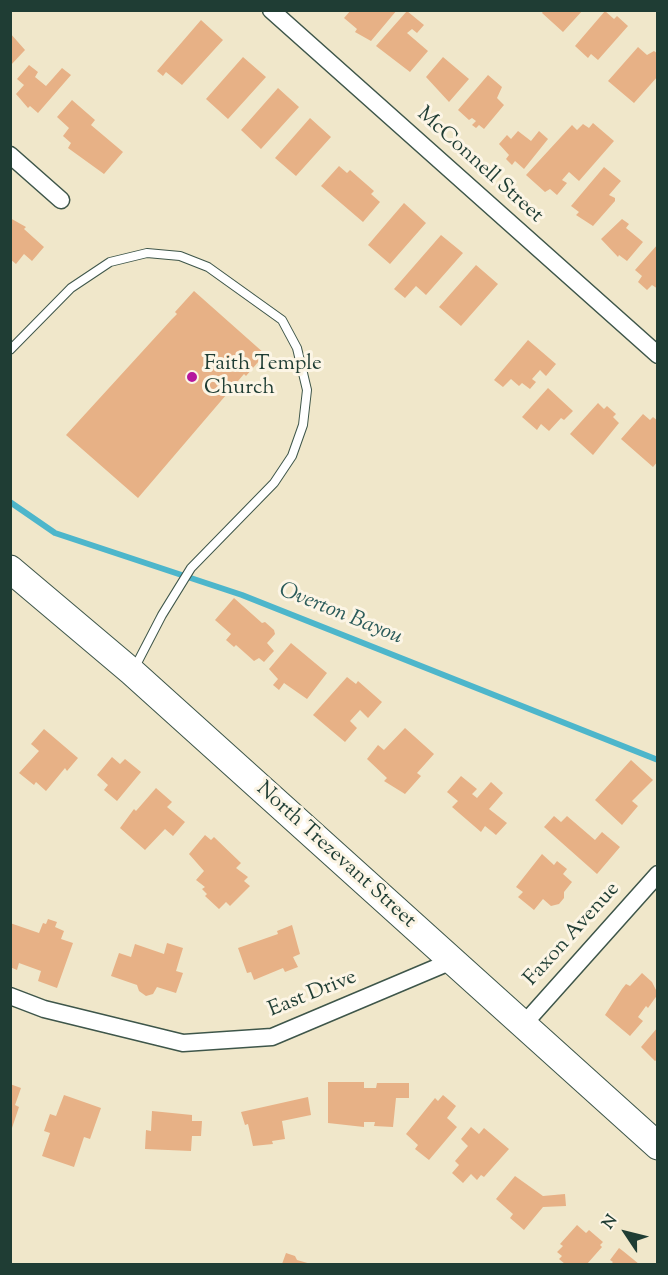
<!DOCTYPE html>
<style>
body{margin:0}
#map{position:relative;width:668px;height:1275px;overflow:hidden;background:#f0e7ca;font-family:"Sorts Mill Goudy",serif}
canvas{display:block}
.frame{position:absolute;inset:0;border:12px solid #1f3d34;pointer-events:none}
.north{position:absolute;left:596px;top:1203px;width:60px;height:60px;-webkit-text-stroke:4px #fcf5e5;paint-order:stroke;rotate:305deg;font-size:16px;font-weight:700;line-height:24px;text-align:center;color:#1f3d34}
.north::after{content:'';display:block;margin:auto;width:21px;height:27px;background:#1f3d34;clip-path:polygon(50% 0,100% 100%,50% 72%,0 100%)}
</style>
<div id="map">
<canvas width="668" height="1275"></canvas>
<div class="frame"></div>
<div class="north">N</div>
</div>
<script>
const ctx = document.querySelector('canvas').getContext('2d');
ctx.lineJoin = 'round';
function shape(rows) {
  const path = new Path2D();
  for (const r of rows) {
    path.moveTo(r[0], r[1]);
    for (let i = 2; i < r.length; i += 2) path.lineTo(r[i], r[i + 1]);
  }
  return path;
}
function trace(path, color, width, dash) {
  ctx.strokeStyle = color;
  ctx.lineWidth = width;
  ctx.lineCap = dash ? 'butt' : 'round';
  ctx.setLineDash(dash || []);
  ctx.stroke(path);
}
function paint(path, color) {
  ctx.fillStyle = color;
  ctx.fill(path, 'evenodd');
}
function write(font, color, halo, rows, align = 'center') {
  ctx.font = font + ' "Sorts Mill Goudy",serif';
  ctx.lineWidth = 6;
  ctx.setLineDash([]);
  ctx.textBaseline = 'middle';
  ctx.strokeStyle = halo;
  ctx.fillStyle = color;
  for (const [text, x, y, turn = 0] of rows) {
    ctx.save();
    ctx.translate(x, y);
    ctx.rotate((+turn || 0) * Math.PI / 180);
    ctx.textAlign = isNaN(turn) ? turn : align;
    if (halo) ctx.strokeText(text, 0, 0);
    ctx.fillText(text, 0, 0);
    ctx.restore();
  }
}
trace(shape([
 [10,502,55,533,242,595,658,760]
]), '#4db6cb', 6);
paint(shape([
 [351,10,379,11,397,10,371,41,355,32,357,29,344,18],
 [544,10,583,10,563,32,542,13],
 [407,11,424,25,417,33,412,29,407,33,428,51,410,72,376,46],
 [605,11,614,19,617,16,628,26,598,60,591,54,588,58,575,46],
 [201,20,223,40,182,85,166,72,163,76,157,71],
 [10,33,25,50,10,66],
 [638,47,647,55,654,51,658,54,658,76,634,103,608,81],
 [243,57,266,77,228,119,206,99],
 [443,57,469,79,449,102,426,77],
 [29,65,38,72,35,77,46,86,62,68,71,75,38,113,30,106,28,108,16,94,24,85,17,79],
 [488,75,502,87,497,98,504,105,484,129,479,125,476,128,472,125,476,121,472,118,469,120,458,110],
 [278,88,299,107,261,149,241,130],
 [72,100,95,120,91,125,123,152,104,174,68,148,71,143,63,136,69,128,57,117],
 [310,118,331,137,296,176,275,158],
 [593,123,614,141,579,181,569,172,562,180,567,183,557,195,550,189,545,192,526,175,572,125,577,130,583,124,589,128],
 [518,131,531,141,539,131,548,139,524,169,515,161,512,165,506,159,509,155,499,144,507,135,511,139],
 [339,166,347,173,350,170,374,191,371,194,380,202,363,222,321,186],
 [604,167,621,181,609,195,615,198,615,201,593,226,576,215,579,212,571,206],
 [404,203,426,223,390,264,368,245],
 [10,218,26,227,24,229,44,247,32,261,24,254,16,264,10,259],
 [622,219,629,224,626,228,643,242,627,261,619,255,618,257,601,239],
 [441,235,463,253,426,295,416,286,405,298,394,289],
 [658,244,658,289,652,285,647,290,638,282,642,276,635,270],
 [476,265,498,284,461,326,439,307],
 [194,291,265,354,246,376,244,374,138,498,66,435,172,319,177,314,175,312],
 [528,340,556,364,546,376,540,370,532,379,536,382,530,389,522,383,519,386,511,379,503,387,494,380],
 [548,388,573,411,564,420,561,418,549,431,541,424,537,430,522,417],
 [598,403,604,409,607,406,616,414,613,417,619,423,593,455,570,434],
 [643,414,650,420,653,417,658,421,658,461,653,467,621,439],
 [234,598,262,623,265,622,274,630,275,634,267,643,274,651,264,662,259,658,254,661,236,645,234,647,226,640,231,634,215,620],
 [291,643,327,673,307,699,284,683,279,690,273,685,278,679,269,669],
 [347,677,356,684,358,681,382,702,368,718,360,710,350,721,357,728,345,742,313,715],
 [405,728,434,754,417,773,421,776,405,794,384,781,387,778,367,759,378,745,384,750],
 [44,729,78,758,67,771,65,768,46,791,36,782,34,785,19,773,39,751,31,744],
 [112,757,120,764,125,759,141,772,117,801,104,790,108,785,97,775],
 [631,760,653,780,632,801,638,806,622,825,595,800],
 [461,776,477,789,472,794,477,798,491,782,503,793,489,809,507,823,496,835,485,826,481,832,452,807,458,801,447,792],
 [156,788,172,802,167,807,185,822,173,836,165,829,145,850,120,828,134,809,136,811],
 [554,816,561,822,567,816,595,840,602,832,620,847,597,874,544,827],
 [205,835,211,840,214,837,241,863,236,868,248,877,244,881,250,886,230,906,226,902,219,909,205,896,207,894,202,889,205,887,196,880,204,871,189,854],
 [542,854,554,865,557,861,567,869,563,874,572,882,564,892,564,898,559,904,551,906,543,899,534,910,518,897,523,892,516,887],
 [48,919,57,922,55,927,64,931,61,939,73,943,57,988,38,981,41,971,19,963,17,970,10,967,10,923,39,933,43,923,46,924],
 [292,925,300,954,293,957,298,967,285,972,283,968,254,980,251,972,247,973,238,948,278,934,277,931],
 [167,943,183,948,176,971,183,973,176,993,157,987,153,994,146,996,139,991,137,985,111,976,119,953,131,957,135,944,164,954],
 [642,973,652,982,658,994,648,1008,646,1006,638,1017,643,1021,630,1036,605,1015,622,989,626,984,630,986],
 [658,1027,658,1059,655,1061,641,1047],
 [328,1082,364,1082,364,1088,376,1088,377,1083,409,1083,409,1098,396,1098,393,1127,374,1126,375,1122,364,1122,364,1127,328,1123],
 [10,1084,21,1088,15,1105,19,1107,11,1131],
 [64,1095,101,1108,90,1139,84,1137,74,1167,42,1156,50,1133,44,1131,50,1114,56,1116],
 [443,1095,456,1106,447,1118,457,1127,429,1160,415,1149,418,1145,406,1134,435,1098,438,1101],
 [308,1097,311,1115,282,1121,285,1139,272,1141,273,1144,253,1146,248,1124,245,1125,241,1112],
 [152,1111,192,1115,192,1121,202,1121,201,1136,192,1136,191,1151,145,1149,146,1130,151,1131],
 [471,1127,479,1134,484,1128,509,1149,484,1177,481,1175,477,1180,471,1174,463,1183,452,1173,459,1165,455,1161,468,1146,461,1139],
 [515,1176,543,1196,565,1194,566,1206,543,1207,524,1230,510,1218,513,1214,496,1199],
 [577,1225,586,1233,589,1230,603,1242,600,1245,602,1247,587,1264,565,1264,559,1259,562,1256,557,1252,563,1246,560,1244],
 [619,1248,623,1251,639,1264,611,1264,613,1262,610,1260],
 [286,1253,295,1256,297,1260,311,1264,282,1264]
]), '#e7b186');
const service = shape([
 [10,350,71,288,110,262,147,253,180,256,208,267,282,320,297,348,307,390,303,425,292,456,274,483,191,568,162,615,134,669]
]);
const minor = shape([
 [271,10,658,355],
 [10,155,61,200],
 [10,996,44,1009,183,1043,272,1037,452,961],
 [523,1025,658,874]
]);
const primary = shape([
 [10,569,132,672,658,1146]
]);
trace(service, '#3e564a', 10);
trace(minor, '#3e564a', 19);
trace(primary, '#3e564a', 29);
trace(service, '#fff', 8);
trace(minor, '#fff', 16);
trace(primary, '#fff', 27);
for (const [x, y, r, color] of [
 [192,377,6,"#b5179e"]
]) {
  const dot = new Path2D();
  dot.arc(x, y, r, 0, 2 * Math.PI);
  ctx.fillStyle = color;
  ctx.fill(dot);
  trace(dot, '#fcf5e5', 2);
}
write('21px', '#1f3d34', '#fcf5e5', [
 ["McConnell Street",479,166,42],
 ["North Trezevant Street",335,856,42],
 ["Faxon Avenue",573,935,-48],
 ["East Drive",313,995,-22]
]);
write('21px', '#1f3d34', '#fcf5e5', [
 ["Faith Temple",204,365],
 ["Church",204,389]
], 'left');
write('italic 22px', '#2a5b5a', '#fcf5e5', [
 ["Overton Bayou",340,615,22]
]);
</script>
